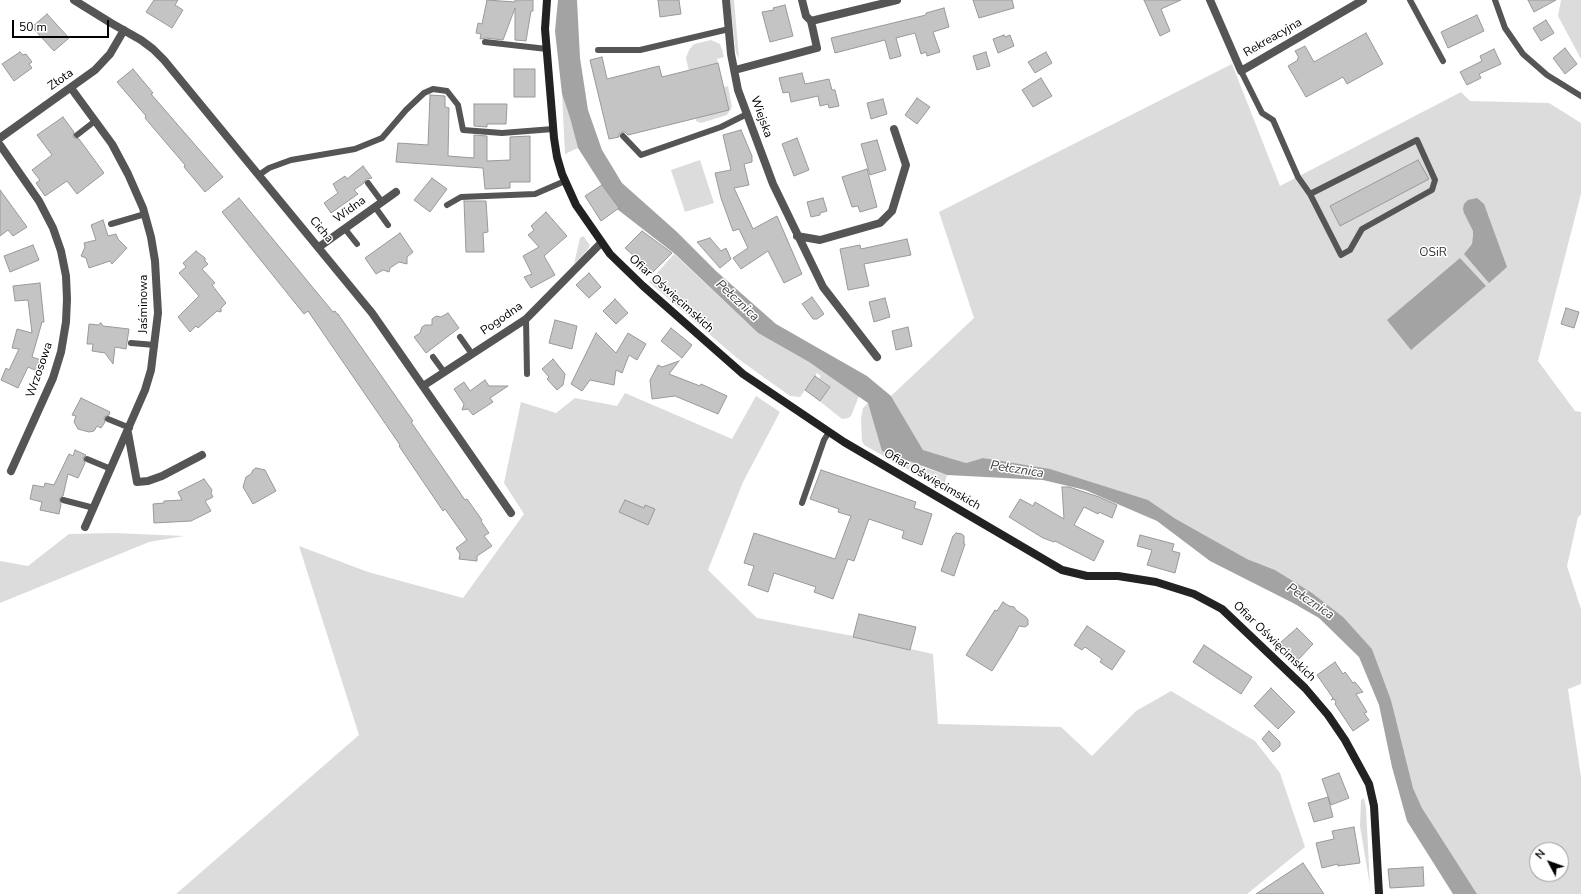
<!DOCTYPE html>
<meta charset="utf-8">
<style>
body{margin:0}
#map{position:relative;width:1581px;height:894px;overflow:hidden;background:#fff;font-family:"Nunito Sans",sans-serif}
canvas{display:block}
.north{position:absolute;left:1529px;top:842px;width:40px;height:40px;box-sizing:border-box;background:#fff;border:1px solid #999;border-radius:50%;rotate:311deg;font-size:11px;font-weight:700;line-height:16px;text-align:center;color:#000}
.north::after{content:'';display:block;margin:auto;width:14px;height:18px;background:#000;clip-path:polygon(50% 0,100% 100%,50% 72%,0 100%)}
.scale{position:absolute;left:12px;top:20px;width:97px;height:18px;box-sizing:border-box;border:2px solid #000;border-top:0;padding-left:5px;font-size:12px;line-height:14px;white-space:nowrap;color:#000;-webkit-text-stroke:3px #fff;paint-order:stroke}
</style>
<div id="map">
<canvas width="1581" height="894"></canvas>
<div class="north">N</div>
<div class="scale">50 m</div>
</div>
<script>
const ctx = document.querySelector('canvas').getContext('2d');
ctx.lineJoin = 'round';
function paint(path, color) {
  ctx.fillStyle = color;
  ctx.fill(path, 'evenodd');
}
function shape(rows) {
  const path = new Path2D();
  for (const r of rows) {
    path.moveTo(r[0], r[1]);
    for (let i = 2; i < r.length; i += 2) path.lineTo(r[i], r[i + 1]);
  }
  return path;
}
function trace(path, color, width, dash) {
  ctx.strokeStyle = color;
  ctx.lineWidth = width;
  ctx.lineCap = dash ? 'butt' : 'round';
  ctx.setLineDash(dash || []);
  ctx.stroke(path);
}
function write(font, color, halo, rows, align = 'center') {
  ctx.font = font + ' "Nunito Sans",sans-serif';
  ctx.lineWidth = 3;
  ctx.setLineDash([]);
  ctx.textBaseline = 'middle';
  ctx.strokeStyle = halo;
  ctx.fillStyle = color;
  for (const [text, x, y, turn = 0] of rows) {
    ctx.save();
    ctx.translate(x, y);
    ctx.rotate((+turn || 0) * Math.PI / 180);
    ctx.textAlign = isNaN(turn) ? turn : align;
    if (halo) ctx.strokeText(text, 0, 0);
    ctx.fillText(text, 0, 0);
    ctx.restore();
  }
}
paint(shape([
 [730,0,734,0,739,58,736,53],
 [1561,0,1581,0,1581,59,1558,16],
 [711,40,720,44,722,49,724,57,717,59,718,63,689,71,686,58,689,50,694,44],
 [1232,64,1280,186,1461,92,1470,101,1549,103,1581,123,1581,194,1538,361,1575,411,1581,412,1581,515,1578,517,1567,566,1581,609,1581,684,1568,689,1581,777,1581,894,1477,894,1422,808,1413,788,1391,700,1372,649,1275,570,1247,559,1176,519,1148,500,983,458,966,463,923,450,891,396,974,318,939,212],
 [1537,850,1561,850,1561,874,1537,874],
 [728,86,732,107,727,115,701,123,696,121,696,118,729,110,724,87],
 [562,94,570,118,578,148,565,154],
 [700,160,714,203,685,212,671,170],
 [583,236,590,245,587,251,574,264,580,238],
 [674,254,758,333,809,362,859,396,851,416,848,418,842,419,812,395,820,401,830,387,819,378,821,376,817,373,800,397,790,396,737,358,649,282],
 [625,393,732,439,756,396,780,412,743,482,708,570,757,618,853,636,933,654,938,724,1061,727,1092,756,1136,711,1171,691,1255,741,1280,773,1305,847,1247,894,176,894,359,735,299,546,368,572,463,598,524,514,504,483,521,402,556,413,575,398,617,406],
 [868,403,873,417,922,467,947,475,943,489,864,445,862,441,861,418,863,408],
 [114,533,184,536,149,542,0,603,0,561,28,566,69,534],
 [1364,798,1366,808,1370,886,1360,826,1361,800]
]), '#dcdcdc');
paint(shape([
 [558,0,577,0,580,58,588,110,602,150,622,183,677,232,716,271,776,324,867,376,891,396,923,450,966,463,983,458,1050,469,1148,500,1176,519,1247,559,1275,570,1312,593,1343,617,1372,649,1391,700,1413,788,1422,808,1477,894,1453,894,1407,821,1392,767,1379,705,1359,657,1319,618,1293,603,1210,561,1157,521,1085,490,1043,480,947,475,882,451,868,403,809,362,758,333,675,254,617,209,578,148,570,118,562,94,555,31],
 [1477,198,1484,204,1507,267,1489,283,1464,254,1472,244,1473,236,1473,231,1464,213,1463,209,1464,204,1468,200],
 [1460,258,1486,286,1411,350,1387,320]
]), '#a3a3a3');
const building = shape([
 [154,0,178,0,175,5,183,10,172,28,146,12,154,0],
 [487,0,515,2,515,0,533,0,533,11,531,11,526,41,515,40,515,8,503,40,486,38,480,39,481,34,476,33,478,23,482,24,487,0],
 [658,0,679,0,681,14,660,17,658,0],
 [973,0,1012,0,1014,8,979,18,973,0],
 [1144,0,1181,0,1161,9,1170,31,1160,36,1144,0],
 [1528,0,1556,0,1534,12,1528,0],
 [785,5,793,36,770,42,762,12,774,10,773,8,785,5],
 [944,8,949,27,933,32,940,52,927,56,926,52,921,54,915,33,896,38,901,56,890,59,885,40,835,53,831,38,926,15,926,13,944,8],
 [47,14,69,38,54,51,32,27,47,14],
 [1477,15,1484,31,1448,48,1441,32,1477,15],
 [1546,20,1554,33,1541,41,1533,28,1546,20],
 [1366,33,1383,64,1347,84,1343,77,1306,97,1288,66,1298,60,1297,59,1299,58,1295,51,1305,46,1314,62,1366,33],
 [1004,35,1005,37,1010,35,1014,46,998,53,993,39,1004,35],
 [1565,48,1577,64,1565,74,1553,58,1565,48],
 [1494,49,1501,64,1479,74,1481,78,1467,85,1460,72,1482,61,1480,56,1494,49],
 [20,52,23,55,26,54,32,62,29,64,32,68,14,81,2,64,20,52],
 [986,52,990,66,977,70,973,56,986,52],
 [1046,52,1052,63,1035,73,1028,62,1046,52],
 [602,57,607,79,659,66,662,77,718,63,729,110,628,135,625,132,622,132,619,134,619,137,609,139,590,60,602,57],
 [133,69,153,93,151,94,223,177,205,192,184,167,185,165,145,118,146,116,117,82,133,69],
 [514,69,535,69,535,97,514,97,514,69],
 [802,73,805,84,829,79,832,90,835,90,839,106,829,108,828,104,820,106,818,96,791,102,789,92,783,93,779,78,802,73],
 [1041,78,1052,96,1033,107,1022,90,1041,78],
 [430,95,445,96,445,107,449,108,448,156,474,158,474,135,487,136,487,161,510,160,510,137,530,136,530,182,510,182,510,188,485,189,483,168,396,162,398,143,428,145,430,95],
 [917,98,930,107,917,124,905,115,917,98],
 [883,99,887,114,871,119,867,103,883,99],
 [474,104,507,104,506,124,487,124,487,127,474,126,474,104],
 [63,117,74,132,73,137,79,139,104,173,77,194,67,181,45,196,36,183,40,180,32,170,52,155,37,135,63,117],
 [741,130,752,156,752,162,744,164,749,185,734,188,753,229,777,216,802,274,784,283,768,251,741,269,733,258,748,248,739,229,733,231,721,198,715,173,731,170,723,135,741,130],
 [797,138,809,170,794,176,782,144,797,138],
 [877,140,886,170,870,175,861,144,877,140],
 [1418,160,1429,179,1340,226,1330,206,1418,160],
 [363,166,372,178,366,179,364,183,354,190,358,194,331,213,324,203,338,193,333,184,345,176,347,179,363,166],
 [867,169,877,207,860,212,858,206,852,207,842,177,867,169],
 [432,178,447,189,430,212,414,200,432,178],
 [602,185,619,208,601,221,585,196,602,185],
 [0,190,27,227,13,236,8,230,0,236,0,190],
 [239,198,333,312,335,311,337,314,338,314,413,421,411,422,465,500,467,499,482,520,481,521,489,533,484,536,492,546,477,556,477,561,459,559,460,554,456,548,467,540,445,509,443,511,399,446,400,445,308,311,304,314,222,212,239,198],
 [823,198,827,211,820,213,820,215,811,217,807,202,823,198],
 [464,201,486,201,488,232,483,233,484,252,466,252,464,201],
 [546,212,567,236,544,256,555,275,531,288,524,277,532,274,523,256,539,247,528,235,534,230,531,226,546,212],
 [103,220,108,236,116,234,118,239,127,248,112,264,110,261,89,268,86,258,81,256,85,247,84,243,96,240,91,225,103,220],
 [642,231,672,253,652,273,635,255,634,256,625,248,642,231],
 [400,233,413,252,407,257,407,264,399,262,390,268,389,272,383,270,376,274,365,258,400,233],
 [710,238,721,251,726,248,731,259,720,268,697,242,710,238],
 [907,239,911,255,864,264,869,286,848,290,840,249,860,245,861,249,907,239],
 [33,245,39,260,10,272,4,256,33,245],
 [196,251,205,258,205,261,208,264,202,269,215,283,212,285,226,303,221,308,221,312,217,311,198,328,196,326,190,332,178,317,199,296,179,273,186,267,183,263,196,251],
 [589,273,601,287,589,298,576,285,589,273],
 [40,283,44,322,42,322,32,357,41,360,37,371,28,367,18,388,1,380,6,368,9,370,19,349,12,348,17,329,32,333,28,300,15,301,13,286,40,283],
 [812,297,824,314,817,319,813,319,802,304,812,297],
 [885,298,890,317,874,322,869,302,885,298],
 [615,299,628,313,616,324,603,311,615,299],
 [1566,308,1579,312,1574,328,1561,324,1566,308],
 [448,313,459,328,426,353,414,337,420,333,422,327,425,325,432,325,432,319,436,316,441,317,448,313],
 [555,320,577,326,572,349,549,343,555,320],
 [101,323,103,326,129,329,126,349,115,347,113,364,105,353,92,351,93,344,87,344,89,324,98,325,101,323],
 [908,327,912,346,896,350,892,331,908,327],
 [671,328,692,345,682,358,661,341,671,328],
 [596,333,616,353,628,333,646,344,637,360,629,355,622,373,616,370,614,385,590,380,582,391,571,384,596,333],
 [553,359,565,374,563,385,557,390,547,379,549,377,542,369,553,359],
 [679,361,669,374,700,386,701,384,727,396,718,414,675,396,652,399,650,380,658,365,662,367,679,361],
 [815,376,830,387,820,401,805,390,815,376],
 [485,380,489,386,508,386,490,398,493,402,473,415,468,409,462,410,464,404,454,389,464,382,470,391,485,380],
 [81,398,110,412,109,415,104,417,105,422,101,428,97,426,94,431,89,432,78,429,74,422,76,416,72,415,81,398],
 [75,450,86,455,83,458,85,463,78,478,68,474,63,496,59,499,61,504,59,514,40,510,42,502,30,499,33,485,44,487,45,483,54,485,69,454,73,456,75,450],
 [256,468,265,470,276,491,253,504,243,487,246,477,251,474,253,470,256,468],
 [821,470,916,502,914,508,932,514,922,545,902,538,904,531,869,519,854,561,848,559,833,599,814,592,816,587,774,573,768,592,748,585,754,566,744,563,754,533,835,559,851,516,838,512,839,509,810,499,821,470],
 [204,479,212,490,211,493,213,497,205,501,211,511,191,521,154,523,153,504,164,503,164,501,182,500,178,492,204,479],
 [1062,487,1069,487,1099,497,1117,505,1112,518,1099,512,1098,514,1084,507,1074,525,1104,541,1094,561,1055,541,1054,542,1043,538,1009,517,1020,499,1033,506,1035,502,1064,519,1062,487],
 [625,500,644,508,645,505,655,509,648,525,619,512,625,500],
 [956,533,962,534,964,536,964,544,965,544,954,576,941,571,953,536,956,533],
 [1140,535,1174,544,1172,551,1180,553,1175,573,1147,565,1152,550,1137,546,1140,535],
 [1003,602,1009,606,1014,607,1016,610,1026,617,1028,620,1028,625,1025,627,1019,626,1012,639,992,671,966,655,995,610,997,611,1003,602],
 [859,614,916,627,910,650,853,637,859,614],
 [1087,626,1125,651,1112,670,1100,662,1102,659,1085,647,1082,650,1074,645,1087,626],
 [1297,628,1313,644,1297,661,1280,643,1297,628],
 [1204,645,1252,677,1241,694,1193,662,1204,645],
 [1335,662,1343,674,1345,672,1353,683,1355,682,1363,692,1356,694,1367,712,1364,713,1369,720,1353,731,1335,704,1336,702,1334,699,1331,700,1333,698,1317,675,1335,662],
 [1271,688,1295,712,1278,729,1254,706,1271,688],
 [1269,731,1280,742,1280,746,1273,752,1262,739,1269,731],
 [1339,773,1349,798,1331,805,1322,779,1339,773],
 [1328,797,1333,817,1314,822,1308,803,1328,797],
 [1354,827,1360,863,1338,866,1338,864,1322,868,1316,843,1334,839,1332,831,1354,827],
 [1303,863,1324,894,1256,894,1303,863],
 [1423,867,1424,886,1390,888,1388,869,1423,867]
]);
paint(building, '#c4c4c4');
trace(building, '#999', 1);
trace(shape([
 [1410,0,1443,61],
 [1495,0,1505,28,1523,54,1547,75,1581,96],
 [485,42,547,49],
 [598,50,640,50,729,29],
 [1241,71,1262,113,1273,120,1298,177,1310,194,1341,255,1350,250,1362,229,1432,190,1435,180,1417,140,1310,194],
 [77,135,95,121],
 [623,136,641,155,721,127,747,114],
 [259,175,269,168,291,160,355,149,382,138,406,110,424,93,433,89,447,91,458,105,463,130,502,133,553,129],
 [368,183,382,202],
 [447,205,461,197,535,194,565,181],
 [375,207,388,225],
 [111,224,145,214],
 [345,229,357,244],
 [526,319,527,374],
 [460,337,472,354],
 [131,343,155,345],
 [433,357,444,372],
 [108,419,130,428],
 [87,459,111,469],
 [63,500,94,508],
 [802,503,824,440,829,432]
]), '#555', 6);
trace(shape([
 [74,0,111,23,141,40,153,49,164,60,372,313,511,513],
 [726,0,731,54,738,90,773,184,823,287,877,357],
 [802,0,806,16,811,21],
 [1210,0,1241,71,1363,0],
 [735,70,817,48,811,21,897,0],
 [71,88,112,144,128,174,143,208,151,237,155,261,158,313,151,370,145,390,85,527],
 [0,138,95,70,110,54,124,30],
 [0,145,39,201,53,228,61,251,66,276,67,299,66,322,61,352,53,378,11,471],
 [797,236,820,240,880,223,892,211,906,165,894,129],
 [319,247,396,192],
 [423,386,526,319,601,243],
 [128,433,137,482,148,481,162,476,202,455]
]), '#555', 8);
trace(shape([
 [547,0,545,29,554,138,557,157,562,174,576,205,610,254,643,286,743,374,844,442,1062,570,1087,576,1118,576,1156,582,1194,594,1222,609,1305,688,1328,715,1345,740,1369,784,1374,806,1379,894]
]), '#222', 8);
write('12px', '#000', '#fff', [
 ["Rekreacyjna",1273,38,-30],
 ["Złota",61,80,-35],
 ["Wiejska",761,117,70],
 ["Widna",350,210,-36],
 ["Cicha",321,230,50],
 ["Ofiar Oświęcimskich",671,294,42],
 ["Jaśminowa",144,304,-90],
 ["Pogodna",502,319,-35],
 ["Wrzosowa",40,370,-71],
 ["Ofiar Oświęcimskich",932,480,30],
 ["Ofiar Oświęcimskich",1274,642,44]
]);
write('12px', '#333', '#fff', [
 ["OSiR",1433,253]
]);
write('italic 13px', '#444', '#fff', [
 ["Pełcznica",737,301,43],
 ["Pełcznica",1017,470,9],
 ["Pełcznica",1310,602,34]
]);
</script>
